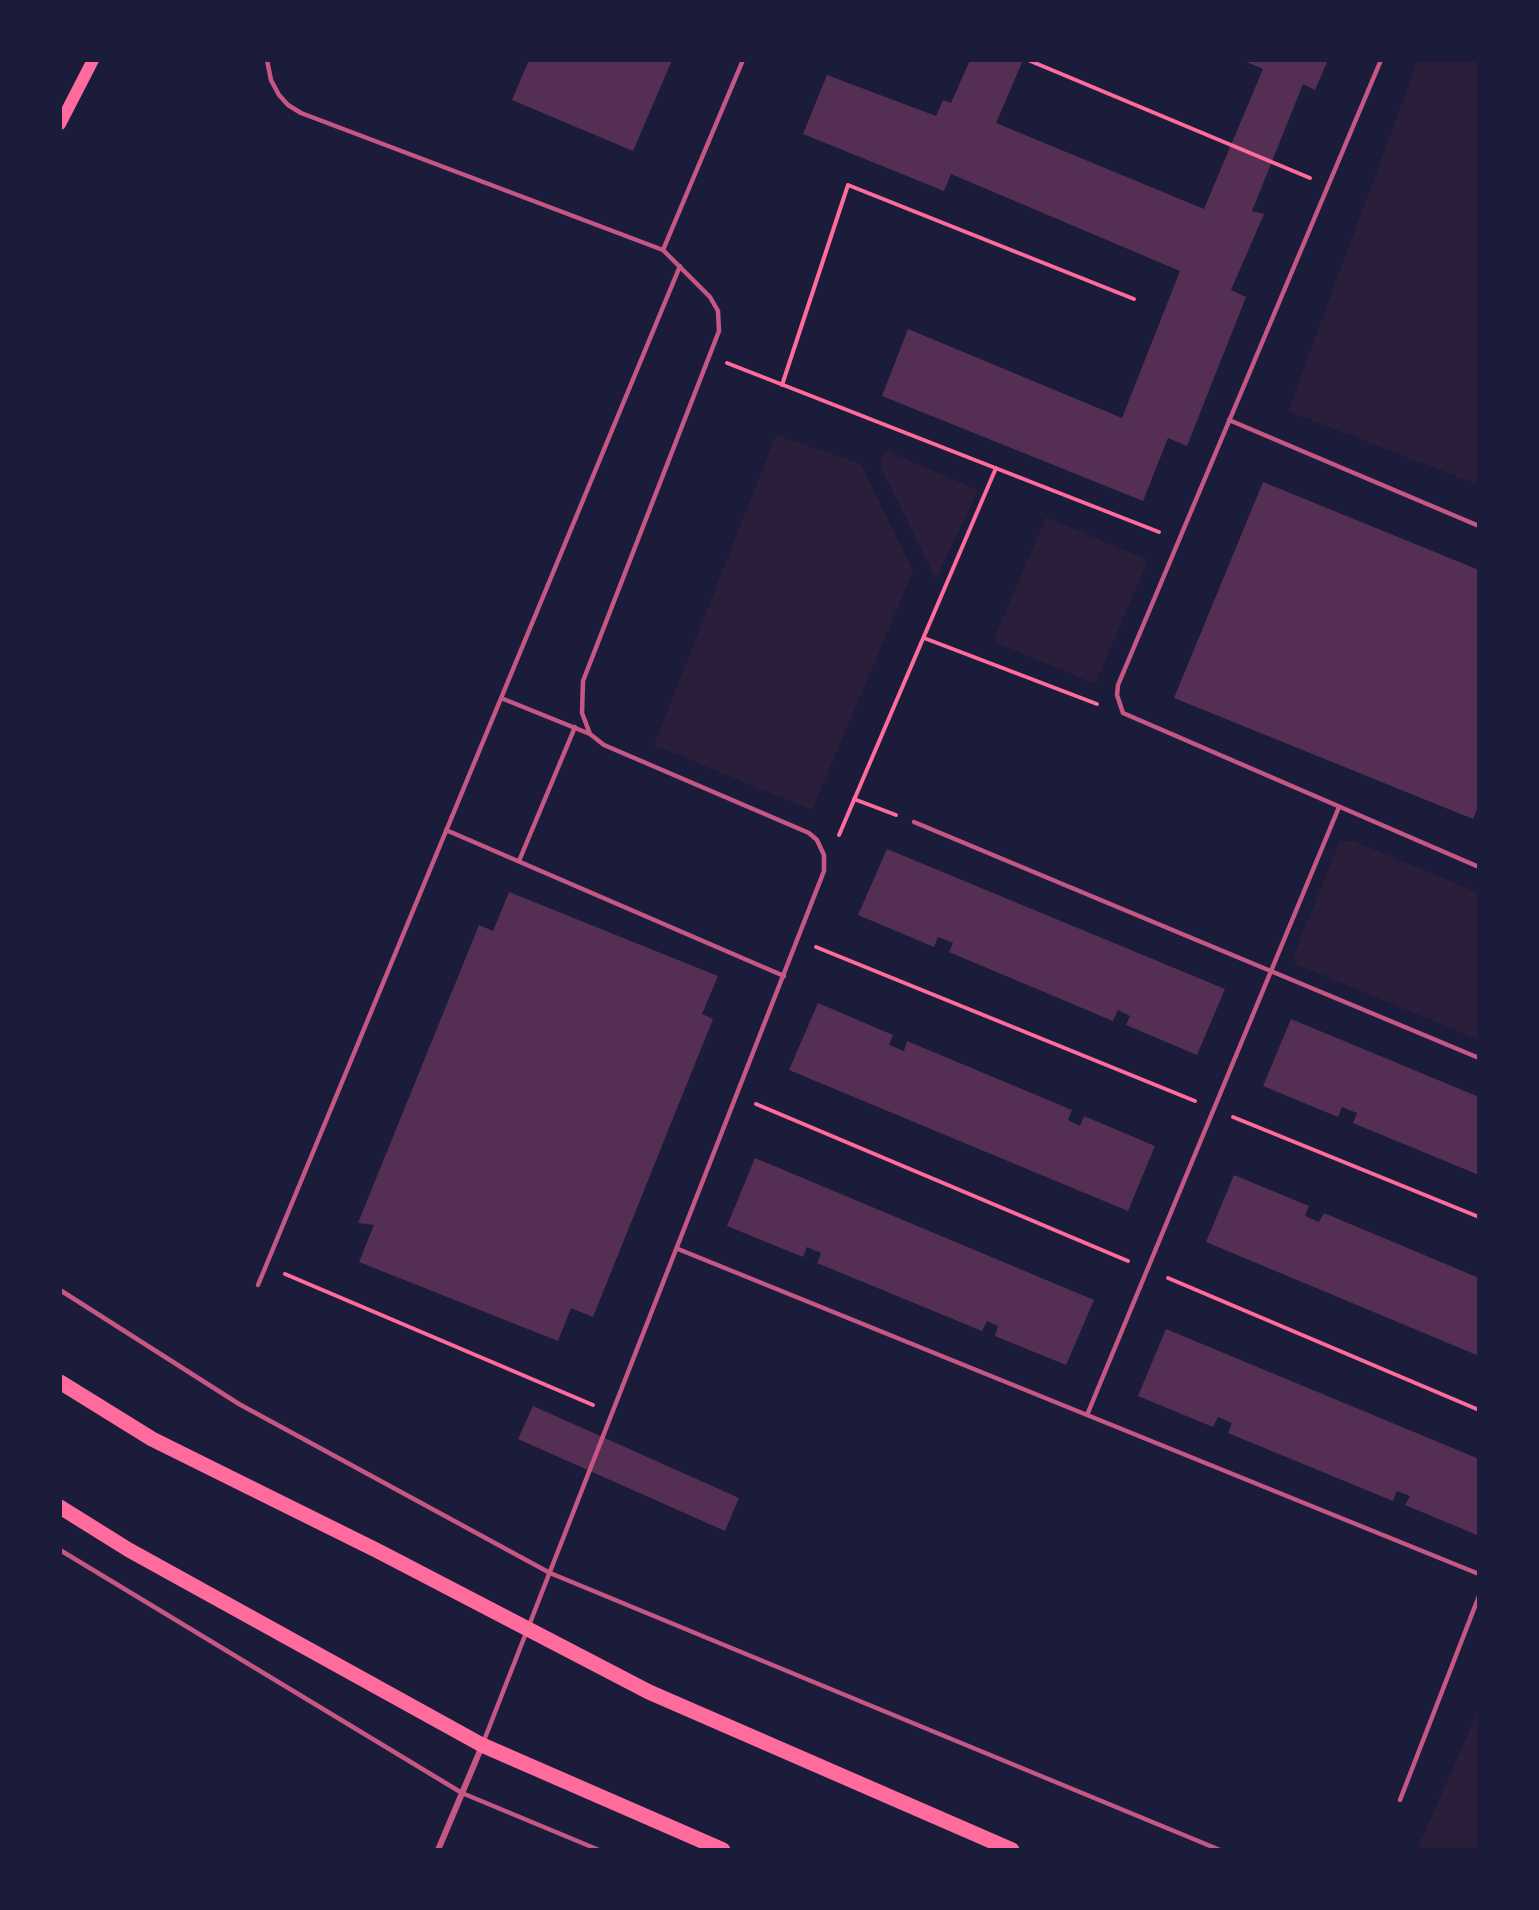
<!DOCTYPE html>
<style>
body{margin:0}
#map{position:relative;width:1539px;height:1910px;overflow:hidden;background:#1b1b3a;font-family:"Public Sans",sans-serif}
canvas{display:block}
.frame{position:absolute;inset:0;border:62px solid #1b1b3a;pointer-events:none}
</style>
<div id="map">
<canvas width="1539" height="1910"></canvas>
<div class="frame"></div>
</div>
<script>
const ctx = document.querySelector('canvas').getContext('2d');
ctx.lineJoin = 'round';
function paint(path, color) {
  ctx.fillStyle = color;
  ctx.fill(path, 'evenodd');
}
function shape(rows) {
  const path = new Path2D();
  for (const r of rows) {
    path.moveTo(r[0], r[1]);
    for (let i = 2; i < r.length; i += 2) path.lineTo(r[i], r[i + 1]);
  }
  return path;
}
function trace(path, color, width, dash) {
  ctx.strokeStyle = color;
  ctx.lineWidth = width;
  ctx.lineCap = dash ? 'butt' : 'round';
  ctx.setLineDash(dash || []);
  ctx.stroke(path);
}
paint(shape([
 [1418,60,1479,60,1479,485,1288,411],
 [776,435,861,464,913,571,812,810,654,745],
 [885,450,978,490,936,579,880,466],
 [1046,517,1148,560,1095,684,993,641],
 [1340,841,1354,841,1479,893,1479,1040,1296,964,1294,954],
 [1479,1709,1479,1850,1417,1850]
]), '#2a1e3b');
paint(shape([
 [529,60,672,60,633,151,512,100],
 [970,60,1023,60,996,123,1204,209,1263,69,1242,60,1328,60,1315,90,1303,84,1252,211,1264,214,1231,290,1246,297,1187,446,1168,438,1143,501,882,396,908,329,1122,418,1180,271,951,174,944,191,803,134,827,75,936,116,943,100,951,103],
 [1263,482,1479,570,1479,804,1473,819,1174,698],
 [887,849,1225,989,1197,1055,1126,1025,1130,1016,1118,1010,1113,1021,949,952,953,943,938,937,934,947,858,915],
 [509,892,718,976,702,1014,713,1019,593,1317,571,1308,558,1341,359,1262,374,1225,358,1223,479,925,493,931],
 [818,1003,893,1035,889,1045,904,1051,907,1041,1072,1110,1068,1120,1080,1126,1084,1116,1155,1146,1128,1211,789,1070],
 [1291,1019,1479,1097,1479,1175,1353,1123,1357,1113,1342,1107,1338,1117,1263,1086],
 [755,1158,1094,1300,1066,1365,995,1336,998,1326,987,1321,982,1331,817,1263,821,1253,807,1247,803,1257,727,1226],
 [1234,1175,1309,1206,1305,1216,1319,1222,1324,1213,1479,1278,1479,1356,1206,1242],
 [1166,1329,1479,1459,1477,1535,1405,1505,1410,1496,1397,1491,1393,1501,1228,1433,1232,1423,1218,1417,1213,1427,1138,1396],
 [533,1406,739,1498,725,1531,518,1439]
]), '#542f53');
trace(shape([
 [1028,60,1310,178],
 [727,363,1159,532],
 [782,385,848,185,1134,299],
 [924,638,1097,704],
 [854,799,896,815],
 [839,835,996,468],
 [816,947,1195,1101],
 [756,1104,1128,1261],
 [1233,1117,1479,1217],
 [285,1274,593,1405],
 [1168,1278,1479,1410]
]), '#ff6b9d', 4);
trace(shape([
 [267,60,271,80,279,95,288,105,301,113,663,250,743,60],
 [1381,60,1118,685,1117,695,1123,713,1479,867],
 [1229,420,1479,526],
 [501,698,590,734],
 [914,822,1479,1058],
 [446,830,784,976],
 [519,861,575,727],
 [678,1249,1479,1574],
 [258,1285,680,266],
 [60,1290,239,1404,550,1573,1220,1850],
 [1087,1415,1339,807],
 [60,1550,462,1793,599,1850],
 [483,1743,824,871,824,855,817,840,809,833,604,745,590,734,582,713,583,681,719,331,718,311,710,297,663,250],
 [1400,1800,1479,1596]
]), '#c65784', 4.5);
trace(shape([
 [438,1850,482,1746]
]), '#c65784', 6);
trace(shape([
 [60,124,93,60]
]), '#ff6b9d', 12);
trace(shape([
 [60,1382,152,1439,378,1551,649,1692,1012,1850],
 [60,1507,129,1550,482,1745,723,1850]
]), '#ff6b9d', 15);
</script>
